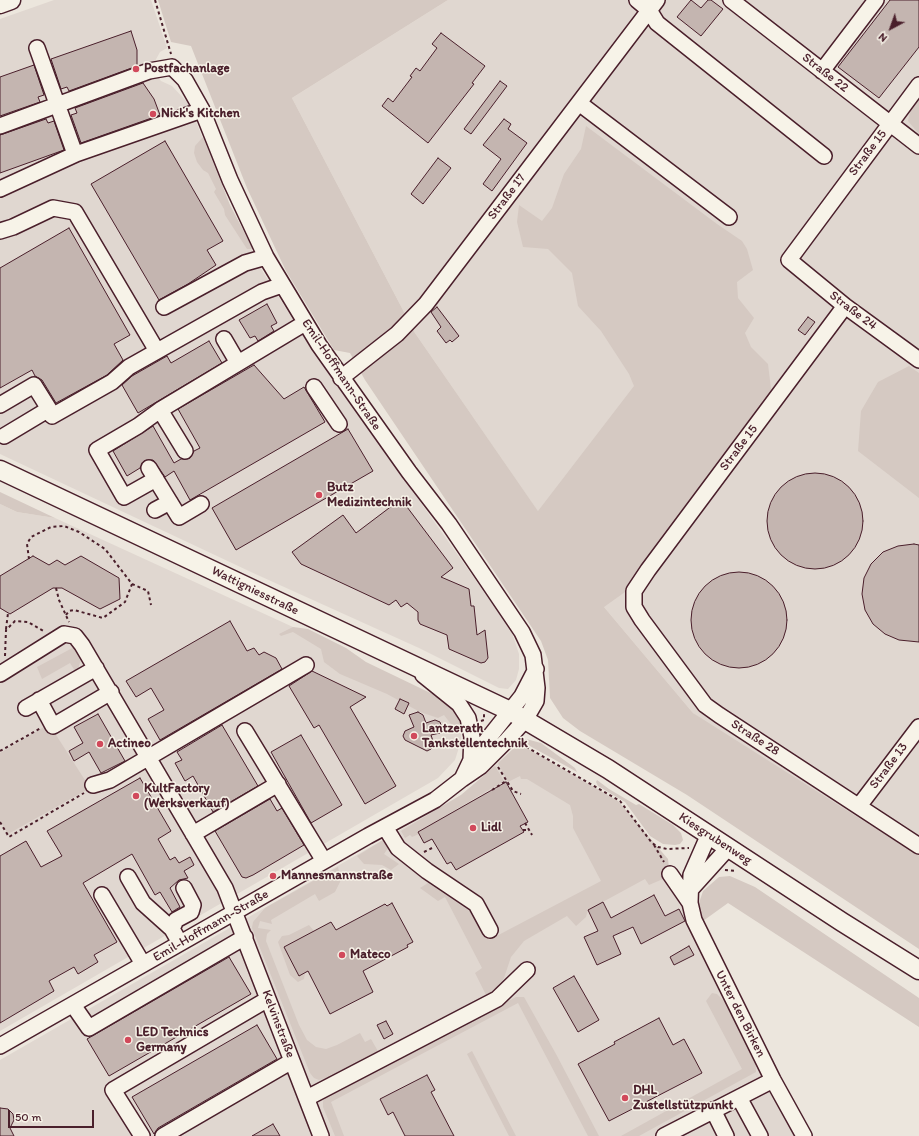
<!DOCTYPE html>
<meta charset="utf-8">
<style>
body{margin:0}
#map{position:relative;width:919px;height:1136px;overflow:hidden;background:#ece6dd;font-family:Itim,sans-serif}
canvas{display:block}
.north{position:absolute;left:871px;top:8px;width:40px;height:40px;-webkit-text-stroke:3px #f7f3e8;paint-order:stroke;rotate:221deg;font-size:11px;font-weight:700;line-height:16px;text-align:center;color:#4a1f2b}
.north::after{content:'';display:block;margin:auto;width:14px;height:18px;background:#4a1f2b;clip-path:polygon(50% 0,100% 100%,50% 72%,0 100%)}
.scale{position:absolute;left:8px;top:1110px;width:86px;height:18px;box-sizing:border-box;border:2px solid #4a1f2b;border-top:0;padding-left:5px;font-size:12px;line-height:14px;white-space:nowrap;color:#4a1f2b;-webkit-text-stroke:3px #f7f3e8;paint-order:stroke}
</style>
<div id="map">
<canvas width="919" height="1136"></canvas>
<div class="north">N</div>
<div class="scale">50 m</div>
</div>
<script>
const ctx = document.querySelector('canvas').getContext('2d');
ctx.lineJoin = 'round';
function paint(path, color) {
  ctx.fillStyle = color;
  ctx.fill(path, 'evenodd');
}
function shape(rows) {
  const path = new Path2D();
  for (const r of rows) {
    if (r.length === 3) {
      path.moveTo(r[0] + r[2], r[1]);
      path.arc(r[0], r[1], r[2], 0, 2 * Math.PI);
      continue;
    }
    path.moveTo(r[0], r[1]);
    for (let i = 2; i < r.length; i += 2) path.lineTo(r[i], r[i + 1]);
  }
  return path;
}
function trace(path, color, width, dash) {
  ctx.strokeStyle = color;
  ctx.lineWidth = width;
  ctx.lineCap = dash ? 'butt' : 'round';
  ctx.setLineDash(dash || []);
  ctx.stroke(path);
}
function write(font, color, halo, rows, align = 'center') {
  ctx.font = font + ' Itim,sans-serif';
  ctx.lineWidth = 3;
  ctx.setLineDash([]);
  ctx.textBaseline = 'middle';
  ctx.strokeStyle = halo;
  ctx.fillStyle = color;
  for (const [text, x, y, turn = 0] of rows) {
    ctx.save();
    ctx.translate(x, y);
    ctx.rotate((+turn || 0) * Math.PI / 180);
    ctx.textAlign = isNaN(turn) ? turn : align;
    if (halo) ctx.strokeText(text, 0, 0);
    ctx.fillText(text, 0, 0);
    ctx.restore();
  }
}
paint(shape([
 [54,0,151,0,167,48,160,52,154,63,157,76,161,81,172,86,189,104,231,209,263,272,309,345,511,630,519,654,519,669,516,680,508,689,499,688,419,648,251,572,0,454,0,19],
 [448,0,919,0,919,878,693,713,604,607,415,333,292,98],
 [0,504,17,512,55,518,293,627,457,719,461,729,461,741,455,760,438,778,0,1031],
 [523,746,639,837,681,899,798,1136,0,1136,0,1060,461,795,483,777,513,749]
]), '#e0d7d0');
paint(shape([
 [158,0,448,0,292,98,415,333,538,511,634,386,629,374,601,331,578,306,572,273,548,249,523,247,517,222,519,205,542,221,552,208,564,174,581,149,586,126,717,224,742,241,747,249,753,270,737,282,738,298,754,318,745,333,751,347,768,364,772,397,625,592,604,607,693,713,919,856,919,949,687,795,580,731,563,718,550,698,548,660,541,641,365,380,350,353,334,350,286,271,247,188,191,46,171,42],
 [919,97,919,134,908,121,911,107],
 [203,137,230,205,253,249,247,249,225,215,224,209,214,192,216,189,208,173,203,170,197,162,194,153,195,146],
 [909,366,919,373,919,498,858,451,861,411,878,382],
 [0,492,55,518,17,512,0,504],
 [293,627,308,629,346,648,366,662,445,700,457,712,461,722,459,729,454,728,444,715,438,718,420,712,387,694,340,674,324,662,321,649,293,632,281,636,279,634],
 [76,646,82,656,78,669,75,671,70,663,42,679,37,667],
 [49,724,90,788,8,834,0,820,0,753],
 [526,739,541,743,575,768,577,772,519,740],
 [523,746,618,801,668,859,669,868,663,879,649,885,645,879,588,910,586,917,576,926,567,916,524,941,511,957,504,978,500,985,491,991,491,995,487,997,475,973,482,968,445,897,438,901,420,888,428,883,474,914,489,940,601,881,573,828,573,816,570,805,527,779,521,779,520,776,508,782,498,763,513,749],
 [495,766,504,781,418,832,419,834,412,837,410,835,405,838,401,831,461,795],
 [597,780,609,789,636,805,639,804,673,825,681,833,683,840,680,844,675,845,663,844,650,836,625,802,598,786,596,782],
 [383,840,388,848,384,854,399,864,391,870,382,865,364,864,357,856],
 [338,867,341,880,335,892,319,901,315,894,271,920,272,924,260,921,258,928,271,930,267,934,266,941,299,1025,307,1040,316,1047,326,1049,337,1045,360,1033,365,1042,371,1039,379,1053,330,1080,328,1077,319,1080,314,1078,310,1073,252,928,253,922,265,908],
 [730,876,755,887,919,998,919,1027,728,903,703,921,698,906,703,891,719,877],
 [309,925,314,931,284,947,299,976,305,973,304,979,298,982,290,975,278,942,282,936,289,935],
 [712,993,717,994,732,1009,755,1055,756,1072,639,1136,621,1136,742,1069,706,1001],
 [516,997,524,997,556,1054,599,1136,588,1136,518,1003,331,1102,344,1136,335,1136,323,1107,323,1101,327,1096],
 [472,1051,516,1136,509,1136,467,1054]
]), '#d5c9c2');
const building = shape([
 [691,0,701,8,708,0,711,0,723,9,701,36,677,17,691,0],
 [890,0,919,0,919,47,879,98,838,67,890,0],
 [131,31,137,50,137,66,69,91,67,87,61,89,51,59,131,31],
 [441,33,485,66,472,83,474,84,428,143,382,106,388,98,393,102,412,77,410,76,416,68,420,71,437,48,432,44,441,33],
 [34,65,44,95,38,97,40,102,0,116,0,77,34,65],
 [500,81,507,86,471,134,464,129,500,81],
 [143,83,154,99,160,115,81,143,71,115,77,113,75,108,143,83],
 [46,119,48,123,54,121,64,150,0,173,0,135,46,119],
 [504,119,511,124,508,129,527,143,492,191,483,184,501,159,483,145,504,119],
 [165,141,223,241,207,250,216,265,188,284,159,300,91,184,165,141],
 [438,158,451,168,423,204,411,194,438,158],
 [69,228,130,335,114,344,123,360,107,375,56,403,42,380,35,376,32,370,0,388,0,268,69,228],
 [267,304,277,323,271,326,274,331,258,341,255,336,250,338,239,320,267,304],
 [437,307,459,336,452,342,450,340,446,343,437,331,441,327,431,312,437,307],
 [808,317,815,322,805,335,798,330,808,317],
 [209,341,222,363,138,413,122,385,132,376,167,356,171,363,209,341],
 [254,365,284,399,304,387,325,422,190,500,174,471,165,477,153,460,144,461,140,468,127,476,113,451,153,426,174,463,181,459,190,458,194,451,200,448,178,409,254,365],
 [348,429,373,471,236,550,212,508,348,429],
 [815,521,48],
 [401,499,453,568,441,577,469,589,471,606,474,606,477,635,485,630,488,658,485,662,481,663,449,649,447,635,420,624,418,620,418,612,407,603,401,607,396,600,389,605,301,564,292,552,343,515,356,533,401,499],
 [914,544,919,545,919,642,899,640,885,634,873,624,865,610,862,594,864,578,871,564,883,552,898,546,914,544],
 [33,556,49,565,57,560,65,565,81,556,119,578,120,599,100,609,62,588,53,588,10,614,0,608,0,576,33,556],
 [739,620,48],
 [230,621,247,651,254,648,259,655,264,652,276,658,282,669,160,740,148,719,164,710,151,688,136,697,126,681,230,621],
 [312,671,366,697,350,707,396,786,365,804,319,725,314,728,289,686,312,671],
 [400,699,409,703,404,714,395,709,400,699],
 [418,712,423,715,426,723,435,720,440,722,442,728,440,733,431,735,434,744,431,749,427,751,405,740,403,736,405,731,414,727,409,715,418,712],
 [98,714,125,761,101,773,89,752,74,761,69,751,83,743,74,727,98,714],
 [222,725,258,786,213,812,193,776,185,781,175,763,182,760,177,752,222,725],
 [301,735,342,805,311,823,271,752,301,735],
 [140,778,171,831,158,839,170,860,175,857,179,863,190,857,194,865,184,871,188,878,179,880,170,888,180,907,172,912,160,892,155,895,132,854,83,883,117,942,94,955,98,962,78,974,74,967,49,981,54,991,0,1023,0,856,26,841,41,867,62,856,47,831,140,778],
 [506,782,528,822,520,826,524,832,456,870,451,862,447,864,432,839,424,843,418,832,506,782],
 [270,799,277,811,282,808,304,845,253,875,246,878,242,877,215,831,270,799],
 [654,895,665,916,679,909,685,921,641,944,633,927,613,936,621,954,597,965,584,937,598,931,588,910,603,902,611,918,654,895],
 [392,903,413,942,407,945,408,947,363,971,373,992,330,1014,308,971,299,976,284,947,331,922,336,930,385,904,387,906,392,903],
 [689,946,694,955,674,965,670,957,689,946],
 [229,957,251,994,109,1076,87,1039,229,957],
 [574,976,599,1020,578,1032,553,988,574,976],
 [659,1018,673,1045,684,1039,702,1073,609,1121,578,1064,615,1044,614,1042,659,1018],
 [386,1021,393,1034,384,1039,377,1025,386,1021],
 [257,1025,277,1059,158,1128,154,1134,132,1097,257,1025],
 [427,1075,435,1090,431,1092,454,1136,405,1136,393,1112,388,1115,380,1099,427,1075],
 [0,1108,8,1109,13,1114,14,1120,10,1128,14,1136,0,1136,0,1108],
 [273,1124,280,1136,252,1136,273,1124]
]);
paint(building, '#c4b5b0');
trace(building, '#4a1f2b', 1);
const minor = shape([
 [637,0,649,10,657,23,824,156],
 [731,0,919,146],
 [37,48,75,154],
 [822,71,876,0],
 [919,85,789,260,845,306,919,360],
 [579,103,729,217],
 [0,126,149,71,172,67,185,80,202,110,230,180,266,257,319,345,409,472,449,524,522,632,533,655,537,688,536,701,525,720,507,740,481,766,462,779,435,800,368,836,0,1046],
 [0,189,76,154,202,110],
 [0,231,13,227,53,208,75,212,157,351],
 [845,306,648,570,634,591,634,607,642,620,705,705,719,715,919,846],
 [164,307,245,263,266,257],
 [224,339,238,363],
 [341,378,397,334,426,304,657,0],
 [314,387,339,424],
 [0,405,34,385,49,409],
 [160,410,185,451],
 [4,436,49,409,52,416,112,382,129,367,262,292,282,285],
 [149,468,179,517,201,504],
 [156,479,124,497,97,450,138,426,160,410,305,323],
 [155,510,170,502],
 [0,674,64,634,75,636,82,645,225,888,321,1136],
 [423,675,459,704,468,718,472,737,471,760],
 [39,700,53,726,111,692],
 [26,708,96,668],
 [245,731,324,861],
 [462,779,471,760,522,696,536,669],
 [93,785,110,780,306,665],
 [859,806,919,727],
 [385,827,398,848,427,871,476,904,490,930],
 [193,834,278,784],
 [709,834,691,875,690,903,694,920,773,1080,804,1136],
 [670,874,690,903],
 [128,877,143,903,172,929,180,943],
 [692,888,729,847],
 [102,895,143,964],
 [172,929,176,920,191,912,193,905,184,888],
 [73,1005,89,1028,245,937],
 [742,1096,742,1103,760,1136],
 [307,1098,497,999,527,970],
 [713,1110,726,1136],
 [142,1136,113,1090,268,999],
 [163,1136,292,1061],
 [664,1136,773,1080]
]);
const major = shape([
 [0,4,11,0],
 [0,470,510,711,608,769,842,922,919,970]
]);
trace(minor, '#4a1f2b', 18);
trace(major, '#4a1f2b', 21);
trace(shape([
 [155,0,171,54],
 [29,559,27,544,31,537,51,527,64,526,79,532,105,549,132,584,148,591,151,605],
 [56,588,59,600,69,622],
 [66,615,69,611,74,610,103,618,125,602,132,584],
 [6,629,8,613],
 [5,656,6,630,15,621,28,622,45,632],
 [481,721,484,720,484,714],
 [521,744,620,801,652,843,658,847,667,849,689,848],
 [0,751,41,728],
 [498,767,513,791,521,794],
 [492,790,506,781],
 [0,822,9,837,84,793],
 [525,823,532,835],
 [523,830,529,830],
 [654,845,664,862],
 [424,852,432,848],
 [725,870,736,871]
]), '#4a1f2b', 2, [3, 3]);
trace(minor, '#f7f3e8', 15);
trace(major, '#f7f3e8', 18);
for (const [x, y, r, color] of [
 [136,69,4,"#d1495b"],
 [153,114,4,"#d1495b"],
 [319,495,4,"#d1495b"],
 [414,736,4,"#d1495b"],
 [100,744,4,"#d1495b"],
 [136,796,4,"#d1495b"],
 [473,828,4,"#d1495b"],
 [273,876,4,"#d1495b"],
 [342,955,4,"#d1495b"],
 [128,1040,4,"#d1495b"],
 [625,1098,4,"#d1495b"]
]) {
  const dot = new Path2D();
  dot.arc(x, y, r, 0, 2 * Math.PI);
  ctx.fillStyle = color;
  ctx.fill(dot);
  trace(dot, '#f7f3e8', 1.5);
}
write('bold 13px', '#4a1f2b', '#f7f3e8', [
 ["Postfachanlage",144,69],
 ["Nick's Kitchen",161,114],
 ["Butz",327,488],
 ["Medizintechnik",327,503],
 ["Lantzerath",422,729],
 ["Tankstellentechnik",422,744],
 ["Actineo",108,744],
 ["KultFactory",144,789],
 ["(Werksverkauf)",144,804],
 ["Lidl",481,828],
 ["Mannesmannstraße",281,876],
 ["Mateco",350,955],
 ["LED Technics",136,1033],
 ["Germany",136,1048],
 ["DHL",633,1091],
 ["Zustellstützpunkt",633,1106]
], 'left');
write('13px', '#4a1f2b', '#f7f3e8', [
 ["Straße 22",825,73,38],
 ["Straße 15",868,153,-53],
 ["Straße 17",507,197,-53],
 ["Straße 24",853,311,37],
 ["Emil-Hoffmann-Straße",341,375,56],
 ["Straße 15",739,448,-53],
 ["Wattigniesstraße",255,591,26],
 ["Straße 28",755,738,33],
 ["Straße 13",889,766,-53],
 ["Kiesgrubenweg",715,839,33],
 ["Emil-Hoffmann-Straße",211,926,-30],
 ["Unter den Birken",740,1014,63],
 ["Kelvinstraße",278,1024,69]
]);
</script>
